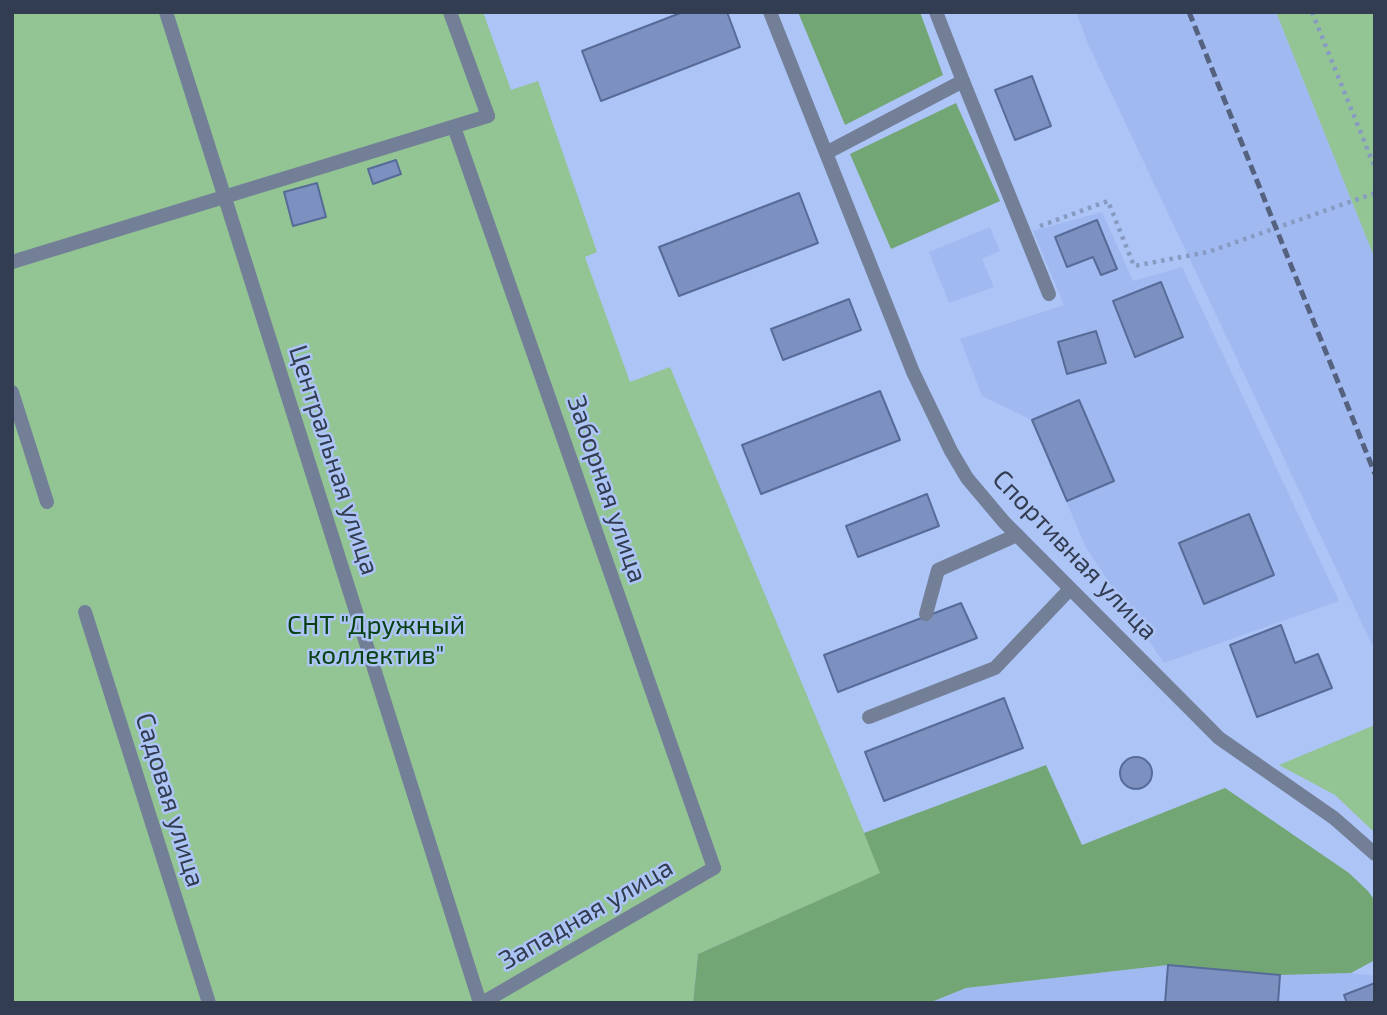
<!DOCTYPE html>
<meta charset="utf-8">
<style>
body{margin:0}
#map{position:relative;width:1387px;height:1015px;overflow:hidden;background:#adc4f6;font-family:"Exo 2",sans-serif}
canvas{display:block}
.frame{position:absolute;inset:0;border:14px solid #333d51;pointer-events:none}
</style>
<div id="map">
<canvas width="1387" height="1015"></canvas>
<div class="frame"></div>
</div>
<script>
const ctx = document.querySelector('canvas').getContext('2d');
ctx.lineJoin = 'round';
function paint(path, color) {
  ctx.fillStyle = color;
  ctx.fill(path, 'evenodd');
}
function shape(rows) {
  const path = new Path2D();
  for (const r of rows) {
    if (r.length === 3) {
      path.moveTo(r[0] + r[2], r[1]);
      path.arc(r[0], r[1], r[2], 0, 2 * Math.PI);
      continue;
    }
    path.moveTo(r[0], r[1]);
    for (let i = 2; i < r.length; i += 2) path.lineTo(r[i], r[i + 1]);
  }
  return path;
}
function trace(path, color, width, dash) {
  ctx.strokeStyle = color;
  ctx.lineWidth = width;
  ctx.lineCap = dash ? 'butt' : 'round';
  ctx.setLineDash(dash || []);
  ctx.stroke(path);
}
function write(font, color, halo, rows, align = 'center') {
  ctx.font = font + ' "Exo 2",sans-serif';
  ctx.lineWidth = 5;
  ctx.setLineDash([]);
  ctx.textBaseline = 'middle';
  ctx.strokeStyle = halo;
  ctx.fillStyle = color;
  for (const [text, x, y, turn = 0] of rows) {
    ctx.save();
    ctx.translate(x, y);
    ctx.rotate((+turn || 0) * Math.PI / 180);
    ctx.textAlign = isNaN(turn) ? turn : align;
    if (halo) ctx.strokeText(text, 0, 0);
    ctx.fillText(text, 0, 0);
    ctx.restore();
  }
}
paint(shape([
 [1076,12,1276,12,1375,259,1375,651,1088,44],
 [1102,212,1133,281,1182,267,1339,601,1164,663,1086,548,1032,420,982,396,960,339,1064,305,1033,231],
 [990,227,1000,251,982,259,994,287,949,303,929,252],
 [1168,965,1280,975,1351,973,1375,976,1375,1003,929,1003,966,988]
]), '#a1b9f1');
paint(shape([
 [12,12,483,12,511,90,538,81,597,252,585,257,630,382,670,367,881,873,698,954,693,1003,12,1003],
 [1276,12,1375,12,1375,259],
 [1375,725,1375,833,1335,795,1279,765]
]), '#93c494');
paint(shape([
 [798,12,920,12,943,75,845,125],
 [956,103,1000,201,891,249,850,154],
 [1046,765,1082,845,1225,788,1349,873,1368,891,1375,901,1375,960,1351,973,1280,975,1168,965,966,988,929,1003,693,1003,698,954,880,873,864,833]
]), '#73a675');
const building = shape([
 [683,12,727,12,740,47,601,101,582,51,683,12],
 [1032,76,1051,126,1015,140,995,90,1032,76],
 [396,160,401,174,373,184,368,169,396,160],
 [317,183,326,217,293,226,284,192,317,183],
 [799,193,818,243,679,296,659,247,799,193],
 [1097,220,1117,269,1101,275,1093,257,1067,267,1055,237,1097,220],
 [1161,282,1183,337,1135,357,1113,301,1161,282],
 [849,299,861,330,783,360,771,329,849,299],
 [1096,331,1106,363,1067,374,1058,342,1096,331],
 [880,391,900,440,761,494,742,445,880,391],
 [1079,400,1114,481,1067,501,1032,420,1079,400],
 [927,494,939,526,858,557,846,526,927,494],
 [1249,514,1274,575,1204,604,1179,543,1249,514],
 [961,603,977,638,838,692,824,655,961,603],
 [1281,625,1295,663,1318,654,1332,688,1257,717,1230,645,1281,625],
 [1004,698,1023,748,884,801,865,752,1004,698],
 [1136,773,16],
 [1168,965,1280,975,1278,1003,1165,1003,1168,965],
 [1375,983,1375,1003,1347,1003,1344,995,1375,983]
]);
paint(building, '#7c91c0');
trace(building, '#576b98', 2);
trace(shape([
 [1312,12,1375,168],
 [1040,226,1108,201,1134,266,1208,252,1375,193]
]), '#879ac2', 4.5, [3.5, 5]);
trace(shape([
 [450,12,488,116],
 [963,81,1049,294],
 [454,127,714,868],
 [12,392,47,502],
 [85,612,209,1003],
 [926,614,938,570,1017,535],
 [869,717,995,668,1070,589]
]), '#737f97', 14);
trace(shape([
 [166,12,480,1003],
 [770,12,913,372,951,451,967,478,1004,522,1219,738,1334,818,1375,854],
 [826,153,963,81,936,12],
 [12,262,488,116],
 [482,1003,714,868]
]), '#737f97', 14);
trace(shape([
 [1189,12,1375,474]
]), '#55627f', 5, [10, 5]);
write('26px', '#333d51', '#adc4f6', [
 ["Центральная улица",334,460,72],
 ["Заборная улица",607,489,71],
 ["Спортивная улица",1075,555,46],
 ["Садовая улица",170,800,73],
 ["Западная улица",586,914,-30]
]);
write('26px', '#0a4213', '#adc4f6', [
 ["СНТ \"Дружный",376,625],
 ["коллектив\"",376,655]
]);
</script>
